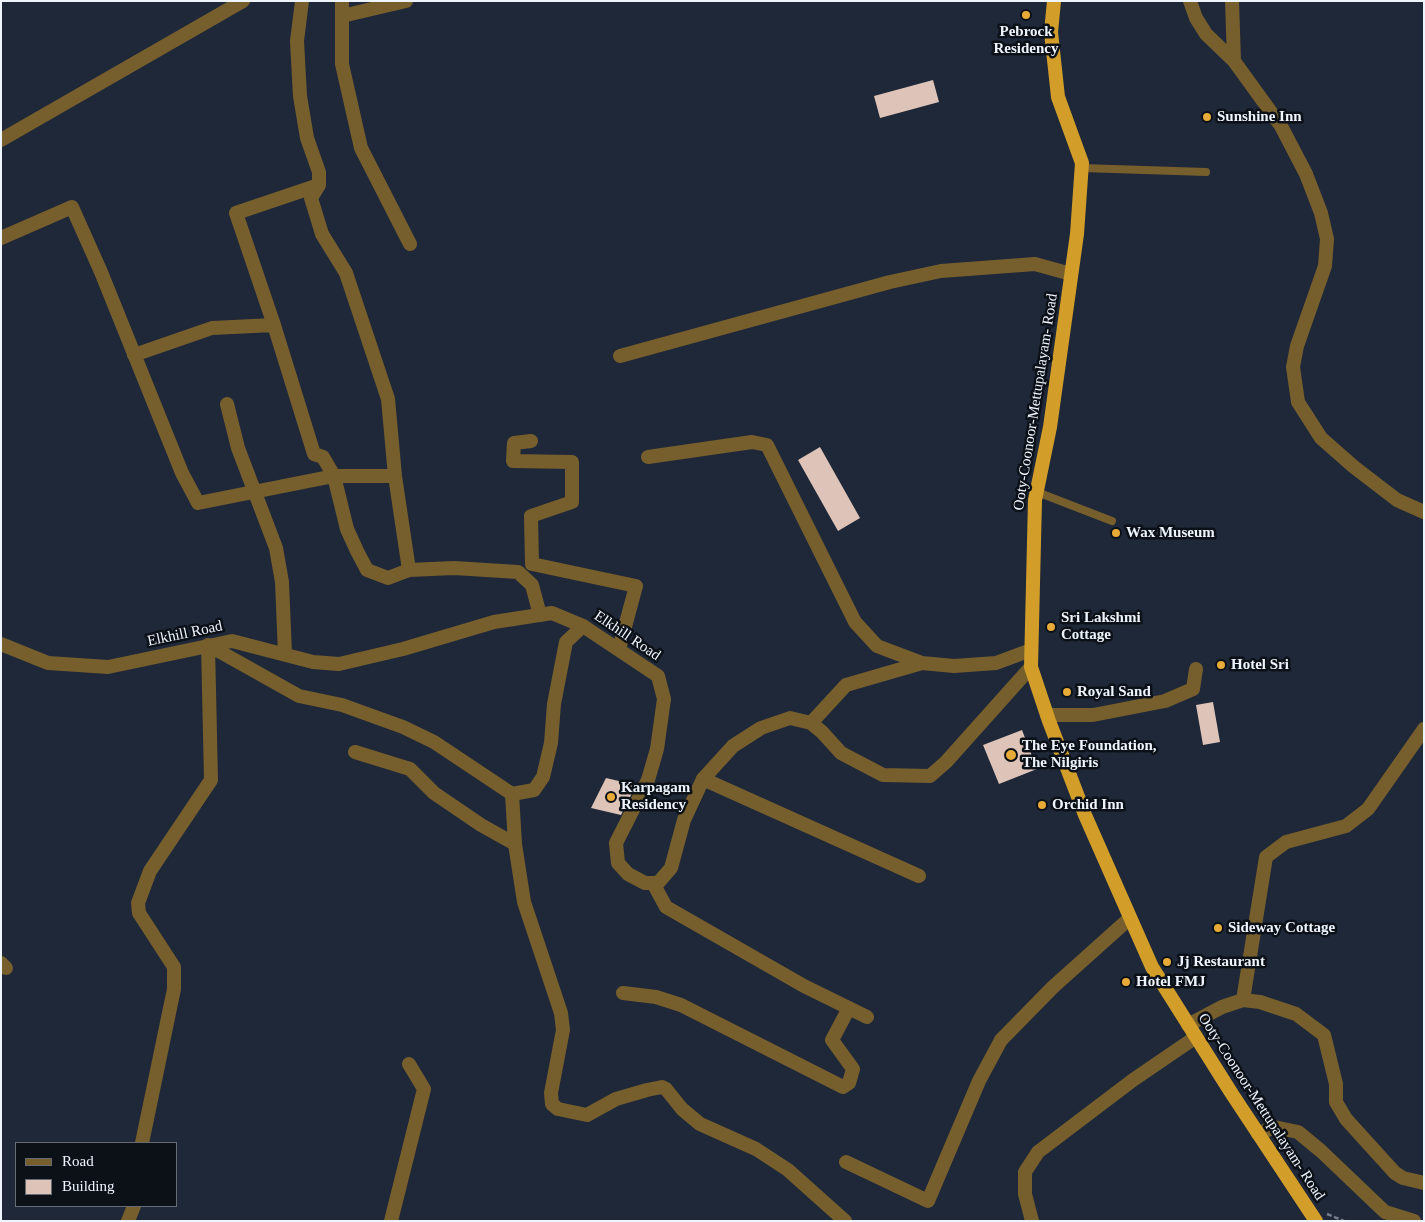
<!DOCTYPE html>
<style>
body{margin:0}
#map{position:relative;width:1425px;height:1222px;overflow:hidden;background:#1e2838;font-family:"Times New Roman",serif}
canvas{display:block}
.frame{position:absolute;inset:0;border:2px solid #eff5fe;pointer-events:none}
.legend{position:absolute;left:15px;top:1142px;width:162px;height:65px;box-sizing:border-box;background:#0c1118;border:1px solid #676c74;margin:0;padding:6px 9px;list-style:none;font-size:15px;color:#eff5fe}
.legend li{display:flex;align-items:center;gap:10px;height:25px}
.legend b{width:25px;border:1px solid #676c74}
</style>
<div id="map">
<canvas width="1425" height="1222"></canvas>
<div class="frame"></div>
<ul class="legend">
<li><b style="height:6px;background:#775e2d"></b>Road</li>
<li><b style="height:14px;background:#dec4b8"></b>Building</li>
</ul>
</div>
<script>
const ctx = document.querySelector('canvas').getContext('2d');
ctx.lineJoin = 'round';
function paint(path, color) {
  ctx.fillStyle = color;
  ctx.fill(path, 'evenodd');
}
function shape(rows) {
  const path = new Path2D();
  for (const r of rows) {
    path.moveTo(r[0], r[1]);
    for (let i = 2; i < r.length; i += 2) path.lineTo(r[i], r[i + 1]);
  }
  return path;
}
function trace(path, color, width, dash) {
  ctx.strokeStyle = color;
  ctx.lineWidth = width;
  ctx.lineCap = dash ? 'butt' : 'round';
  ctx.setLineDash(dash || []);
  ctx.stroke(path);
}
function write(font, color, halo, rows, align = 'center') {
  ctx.font = font + ' "Times New Roman",serif';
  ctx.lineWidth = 5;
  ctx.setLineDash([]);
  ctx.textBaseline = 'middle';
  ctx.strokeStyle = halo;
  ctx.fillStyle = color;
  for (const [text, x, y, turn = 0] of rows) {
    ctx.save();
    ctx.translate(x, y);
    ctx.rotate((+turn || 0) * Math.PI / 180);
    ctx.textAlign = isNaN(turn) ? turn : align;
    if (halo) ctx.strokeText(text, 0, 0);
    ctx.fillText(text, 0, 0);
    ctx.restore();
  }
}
paint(shape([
 [933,80,939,102,880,118,874,96],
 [820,447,860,518,838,531,798,460],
 [1213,702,1220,742,1203,745,1196,705],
 [1022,730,1037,769,999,784,983,745],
 [606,778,636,785,621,815,591,808]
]), '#dec4b8');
trace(shape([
 [1327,1214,1344,1221]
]), '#747c8a', 2.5, [5, 2.5]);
trace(shape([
 [1082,168,1206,172],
 [1037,492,1112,521]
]), '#775e2d', 8);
trace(shape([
 [302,1,297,41,300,96,307,138,319,172,319,185,311,198,322,234,346,273,388,399,395,476,409,570,454,568,518,572,532,585,540,615],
 [342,1,342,64,361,148,410,244],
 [1190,1,1196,18,1206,34,1234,61,1281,126,1306,174,1321,213,1327,239,1325,266,1297,346,1293,367,1298,402,1321,438,1354,467,1397,500,1424,512],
 [1232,1,1234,61],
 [342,16,406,1],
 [1,140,243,1],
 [319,185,236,213,274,325,314,454,323,457,334,476,347,529,357,551,367,570,388,578,409,570],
 [1,238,72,207,101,272,182,473,198,503,334,476,395,476],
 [134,355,212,328,274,325],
 [620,356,890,282,941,271,1035,264,1071,274],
 [227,404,238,448,276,548,282,582,285,654],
 [531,441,514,443,513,461,572,462,572,502,531,516,532,564,636,586,619,649],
 [648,457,752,442,767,445,855,622,877,646,922,663,954,666,996,663,1031,650],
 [1047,715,1093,715,1165,701,1193,689,1196,669],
 [811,723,846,685,922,663],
 [355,752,410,769,434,793,481,825,515,844],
 [703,779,919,876],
 [512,794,515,844,524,902,561,1013,563,1030,551,1093,552,1104,558,1109,587,1115,616,1099,647,1090,662,1087,666,1089,682,1109,700,1124,756,1149,788,1170,845,1221],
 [653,883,666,907,804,986,867,1017],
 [1,963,6,968],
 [623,993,656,997,681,1005,843,1087,849,1083,853,1069,832,1040,849,1008],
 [1243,1000,1266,857,1286,842,1346,826,1368,809,1424,729],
 [1188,1025,1222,1007,1243,1000,1260,1002,1296,1014,1324,1035,1336,1084,1336,1102,1346,1119,1395,1173,1403,1178,1424,1183],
 [1258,1134,1274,1127,1298,1132,1321,1151,1385,1212,1414,1221],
 [142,1143,174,989,174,967,139,913,138,903,150,871,211,780,208,645,299,696,342,705,403,727,434,742,512,794,534,790,543,777,551,743,554,704,566,642,583,626],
 [846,1162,928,1201,979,1081,1001,1040,1053,987,1130,918],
 [128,1221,134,1206],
 [391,1221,424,1089,409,1064],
 [1032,1221,1025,1194,1025,1172,1038,1152,1133,1080,1196,1037]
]), '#775e2d', 14);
trace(shape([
 [1,644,48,663,108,667,232,641,313,662,339,664,403,649,494,622,552,613,583,626,658,676,664,699,657,749,648,780,616,843,618,863,628,874,645,883,658,883,671,868,684,820,703,779,733,746,761,728,790,718,811,723,822,732,841,753,883,775,930,776,946,762,1031,667]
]), '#775e2d', 14);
trace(shape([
 [1054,1,1051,32,1058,97,1082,163,1077,234,1050,427,1035,500,1031,667,1049,721,1085,815,1152,967,1232,1094,1316,1221]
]), '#d29e29', 14);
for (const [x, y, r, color] of [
 [1026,15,5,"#e8ab37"],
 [1207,117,5,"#e8ab37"],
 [1116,533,5,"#e8ab37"],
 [1051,627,5,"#e8ab37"],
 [1221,665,5,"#e8ab37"],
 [1067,692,5,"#e8ab37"],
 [1011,755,6,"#e8ab37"],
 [611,797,5,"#e8ab37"],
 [1042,805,5,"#e8ab37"],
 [1218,928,5,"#e8ab37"],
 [1167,962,5,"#e8ab37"],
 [1126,982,5,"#e8ab37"]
]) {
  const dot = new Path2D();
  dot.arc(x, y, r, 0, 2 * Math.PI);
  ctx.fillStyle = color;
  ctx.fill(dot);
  trace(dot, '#0c1118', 2);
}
write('bold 15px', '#eff5fe', '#0c1118', [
 ["Pebrock",1026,32,"center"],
 ["Residency",1026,49,"center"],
 ["Sunshine Inn",1217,117],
 ["Wax Museum",1126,533],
 ["Sri Lakshmi",1061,618],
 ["Cottage",1061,635],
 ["Hotel Sri",1231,665],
 ["Royal Sand",1077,692],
 ["The Eye Foundation,",1022,746],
 ["The Nilgiris",1022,763],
 ["Karpagam",621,788],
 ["Residency",621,805],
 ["Orchid Inn",1052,805],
 ["Sideway Cottage",1228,928],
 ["Jj Restaurant",1177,962],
 ["Hotel FMJ",1136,982]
], 'left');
write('15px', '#eff5fe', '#0c1118', [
 ["Ooty-Coonoor-Mettupalayam- Road",1036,402,-81],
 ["Elkhill Road",185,634,-12],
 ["Elkhill Road",627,636,34],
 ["Ooty-Coonoor-Mettupalayam- Road",1261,1107,57]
]);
</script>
